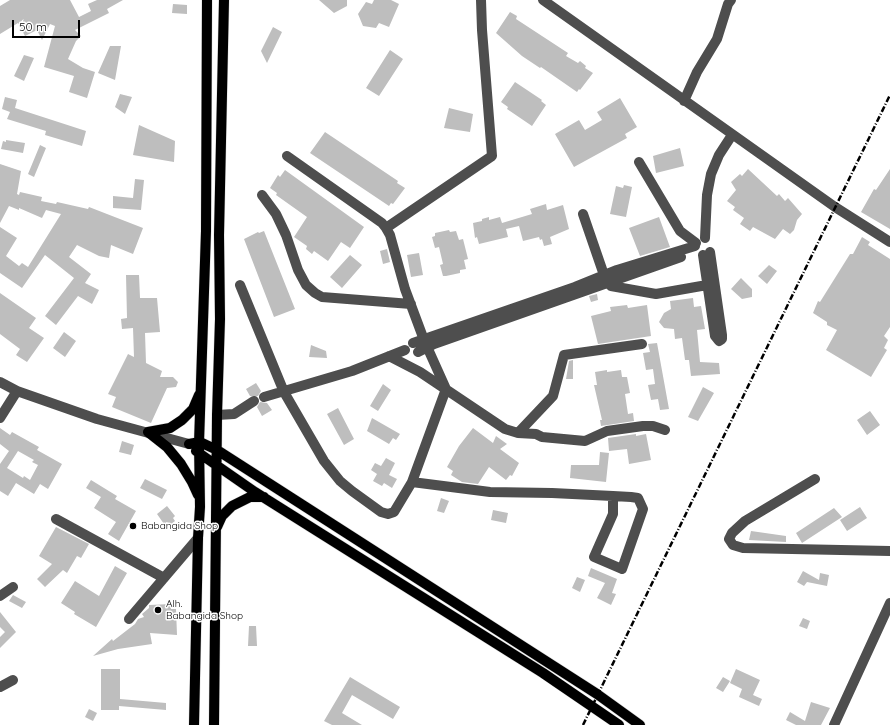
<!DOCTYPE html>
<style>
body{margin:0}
#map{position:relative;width:890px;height:725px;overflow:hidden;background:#fff;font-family:Quicksand,sans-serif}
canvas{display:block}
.scale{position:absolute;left:12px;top:20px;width:68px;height:18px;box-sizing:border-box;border:2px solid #000;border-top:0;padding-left:5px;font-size:12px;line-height:14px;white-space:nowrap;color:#000;-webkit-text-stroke:3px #fff;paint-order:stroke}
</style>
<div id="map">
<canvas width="890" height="725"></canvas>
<div class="scale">50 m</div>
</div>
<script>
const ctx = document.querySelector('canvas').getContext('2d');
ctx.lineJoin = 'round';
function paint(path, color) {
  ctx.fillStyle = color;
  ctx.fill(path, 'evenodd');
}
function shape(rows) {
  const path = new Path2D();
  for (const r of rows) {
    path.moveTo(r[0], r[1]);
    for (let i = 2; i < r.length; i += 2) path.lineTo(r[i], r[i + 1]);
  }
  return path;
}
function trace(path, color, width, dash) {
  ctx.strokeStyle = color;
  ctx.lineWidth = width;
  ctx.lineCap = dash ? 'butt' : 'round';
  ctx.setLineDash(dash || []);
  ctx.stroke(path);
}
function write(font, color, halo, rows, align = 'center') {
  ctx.font = font + ' Quicksand,sans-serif';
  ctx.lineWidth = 3;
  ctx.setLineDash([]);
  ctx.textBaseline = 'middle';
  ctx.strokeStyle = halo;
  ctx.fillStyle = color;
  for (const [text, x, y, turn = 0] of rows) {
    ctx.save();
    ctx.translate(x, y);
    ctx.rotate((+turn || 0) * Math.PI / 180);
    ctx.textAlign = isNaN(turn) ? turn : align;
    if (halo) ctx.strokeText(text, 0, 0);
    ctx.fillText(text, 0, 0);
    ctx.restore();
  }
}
paint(shape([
 [10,0,70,0,79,17,91,11,88,4,97,0,123,0,107,9,109,13,75,30,81,36,76,41,68,59,83,68,95,72,87,98,69,92,74,76,44,67,55,26,50,24,42,40,37,30,25,36,18,23,0,34,0,6],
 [319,0,347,0,347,6,334,13],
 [374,0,391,0,399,4,389,27,379,23,376,28,363,26,358,14,366,2,372,4],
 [173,4,187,5,187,14,172,13],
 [510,12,517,16,516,19,568,53,566,56,578,63,580,61,586,66,585,68,593,73,580,90,579,89,577,92,541,67,540,68,522,56,496,33],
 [273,27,282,32,267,63,261,51],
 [110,46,121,46,115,80,98,73],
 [390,50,403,59,379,96,366,88],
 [24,55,34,58,24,81,14,76],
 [515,82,542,100,541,101,546,105,532,126,507,109,508,107,501,102],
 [120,94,132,97,125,114,115,107],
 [5,97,17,100,15,108,86,131,82,146,45,135,46,131,7,119,10,112,2,109],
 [620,98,637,127,625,134,627,138,574,167,555,134,579,120,585,130,602,120,597,112],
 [449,108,473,114,470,132,444,128],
 [139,125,175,141,174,162,133,155],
 [325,132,398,181,397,183,405,188,393,204,391,203,389,206,310,153],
 [6,140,25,143,23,153,1,149,3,141,6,142],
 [40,145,46,148,34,177,28,174],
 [680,148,684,166,656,173,653,156],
 [0,164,21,171,17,194,19,195,20,192,42,197,41,201,56,204,57,202,88,209,89,207,143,228,133,254,111,245,109,258,99,256,77,245,69,257,91,274,85,283,99,290,92,304,78,296,56,325,45,316,74,278,45,255,22,288,0,273,0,227,17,238,6,256,19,266,22,263,28,267,61,214,46,210,42,218,19,208,19,210,9,206,0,223],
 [748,169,777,196,779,194,785,201,788,198,802,214,797,220,794,230,790,234,783,229,775,239,753,227,750,231,740,224,744,218,733,210,735,207,727,201,736,190,731,182,740,174,742,176],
 [890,169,890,229,861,212,874,189,876,190],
 [285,170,364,227,350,248,341,242,328,261,314,251,312,254,306,249,307,246,294,237,307,217,276,195,277,193,270,188,278,175,280,177],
 [135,179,144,180,141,210,113,208,113,196,133,198],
 [624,185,632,187,626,217,610,214,616,186,623,188],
 [546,204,547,210,563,205,569,229,550,237,552,244,544,246,542,239,540,240,539,237,523,241,519,226,506,229,508,237,479,244,477,237,475,238,473,223,482,221,482,219,489,217,489,220,500,217,502,223,532,214,530,209],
 [659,217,670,247,640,256,629,228],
 [449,230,450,232,456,231,459,240,463,239,468,259,464,260,466,269,460,270,460,273,446,276,443,276,440,265,443,264,439,247,435,248,432,237,435,236,435,233],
 [264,231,295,309,274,317,244,239,258,232,259,233],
 [862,237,870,242,868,245,890,259,890,327,884,336,888,340,884,348,887,350,871,377,826,350,837,330,827,325,827,322,813,313,818,301,820,302,850,254,853,254],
 [387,249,390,262,383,264,380,251],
 [419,253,423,275,411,277,407,255],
 [350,255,362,265,342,288,330,277],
 [769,265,777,271,767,284,758,276],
 [126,275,139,275,140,298,157,298,160,332,145,333,146,363,162,371,160,377,173,377,178,382,176,387,167,388,151,423,112,407,116,397,108,394,128,354,134,357,133,328,122,329,121,319,127,318],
 [741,278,752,289,752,297,742,299,731,289],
 [0,293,36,318,29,328,44,338,27,362,16,355,20,349,0,334],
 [597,294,598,300,591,302,589,296],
 [693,298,694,307,701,306,705,329,697,330,700,362,719,363,720,374,691,376,689,360,685,360,682,338,675,339,674,329,664,328,659,322,664,313,671,309,670,301],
 [627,305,628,308,647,305,651,336,598,344,591,316,611,311,610,307],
 [64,332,76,341,65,357,53,348],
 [657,343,669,409,660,410,658,399,651,400,648,385,655,384,653,369,646,370,643,353,650,352,648,344],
 [311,345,326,351,327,358,309,357],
 [573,360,573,379,566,379,569,361],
 [607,370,607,372,621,370,622,377,627,377,630,393,625,394,628,414,633,413,634,421,601,426,600,420,602,420,594,385,597,385,595,372],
 [256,383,261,391,258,396,250,396,246,389],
 [383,384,391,390,378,411,370,406],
 [703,387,714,393,698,421,688,417],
 [260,402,267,403,272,410,262,416,257,407],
 [338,408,354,439,344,445,327,414],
 [870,411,880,425,867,435,857,420],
 [372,418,400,434,396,440,393,438,389,444,367,431],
 [0,428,10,435,12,432,39,447,37,450,62,464,48,489,40,484,34,494,16,483,8,496,0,491,0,464,9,451,0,444],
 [18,451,34,460,32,462,38,465,30,480,24,476,23,478,7,468],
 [473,428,493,443,496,436,507,444,500,449,519,463,512,476,510,475,506,480,489,467,478,484,462,482,451,475,453,471,447,467,459,446],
 [636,434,636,436,646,434,651,460,629,464,627,449,609,451,608,438],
 [122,441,134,445,131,455,119,452],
 [600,452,609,453,606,482,570,478,571,465,599,465],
 [386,458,395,463,389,475,397,479,392,488,384,483,382,486,373,481,377,474,371,470,375,463,381,466],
 [145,479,167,490,162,499,140,488],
 [91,480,117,496,115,499,136,511,119,541,108,534,116,522,94,508,101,497,86,488],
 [441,498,449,501,444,513,437,511],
 [167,506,175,516,173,518,175,521,170,525,167,522,164,524,157,514],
 [860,507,867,518,847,531,840,520],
 [834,508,842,517,802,543,796,533],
 [493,510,508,513,506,523,491,520],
 [56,527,89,544,81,558,77,556,67,573,63,570,45,587,37,579,52,564,39,556],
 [751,531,786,536,786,542,749,540],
 [115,566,127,573,96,627,74,614,75,612,61,603,75,581,99,596],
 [591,568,617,579,612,593,616,594,611,605,597,598,605,583,588,576],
 [803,571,819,580,820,573,829,575,827,586,807,582,804,586,797,582],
 [577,577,585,580,580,592,572,588],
 [13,595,26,602,22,608,9,601],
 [171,604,171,609,176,609,177,635,150,633,152,644,118,649,93,656,112,639,113,641,135,624,138,619,144,617,142,614,149,608,149,605],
 [0,612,16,632,0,648,0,637,5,632,0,627],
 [803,618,810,621,807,629,799,626],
 [249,626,256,626,257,646,248,646],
 [101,669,120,669,120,699,166,703,166,710,119,706,119,710,101,710],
 [736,669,760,680,753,695,762,699,759,706,739,697,742,689,730,683],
 [350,677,400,707,393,719,352,695,342,713,362,725,332,725,324,721],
 [723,677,730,681,723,692,716,688],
 [811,702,830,708,821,725,796,725,786,720,790,712,805,721],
 [89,709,97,713,93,721,85,717]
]), '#bebebe');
const major = shape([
 [148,432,167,447,181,464,192,482,198,495],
 [148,432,170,428,182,420,193,409,199,395],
 [189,444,200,442,217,450,597,694,640,725],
 [196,451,255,492,543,673,619,725],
 [217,527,222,516,232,506,250,497,264,497],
 [194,725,198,538,200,507,199,443,206,231,207,0],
 [214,725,217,415,220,319,219,235,224,0]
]);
trace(major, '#dbdbdb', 11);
trace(shape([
 [543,0,835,207,890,242],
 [684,101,697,72,717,39,728,4,731,0],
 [639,162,680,231,696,243],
 [262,195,276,214,286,235,298,270,306,285,315,293,322,297,411,304],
 [583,214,604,275,611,286,656,294,707,285],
 [386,228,492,156,482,30,481,0],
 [705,238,707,195,711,174,719,155,732,135],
 [703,255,715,336,719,341,722,339,722,335,710,252],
 [240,285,284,392,324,461,340,481,352,491,381,512,388,514,394,512,412,482,446,389,424,340,405,289,390,235,386,228,382,223,287,156],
 [413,343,575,287,617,270,695,246],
 [418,352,434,344,681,257],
 [389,356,420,372,505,429,518,433,536,434,542,437,585,441,607,431,643,426,653,426,665,430],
 [0,382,17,391,97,419,189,444],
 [264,397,352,371,405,350],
 [217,415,234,414,254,401],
 [0,418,17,391],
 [518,433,553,396,564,355,642,344],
 [815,479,745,521,732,533,729,539,733,545,743,548,890,551],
 [412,482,490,492,552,493,613,496,631,497,638,498,643,509,622,569,594,557,613,514,613,496],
 [56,519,164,578],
 [0,596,13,587],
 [129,619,198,538],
 [0,687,13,680],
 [834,725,890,603]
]), '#4e4e4e', 10);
trace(major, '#000', 10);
trace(shape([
 [583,725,890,95]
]), '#000', 2.5, [6, 2, 1, 2]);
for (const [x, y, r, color] of [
 [133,526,4,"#000"],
 [158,610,4,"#000"]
]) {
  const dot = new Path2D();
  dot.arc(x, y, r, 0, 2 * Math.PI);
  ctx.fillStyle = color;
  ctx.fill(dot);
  trace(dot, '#fff', 1.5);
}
write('10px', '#000', '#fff', [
 ["Babangida Shop",141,526],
 ["Alh.",166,604],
 ["Babangida Shop",166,616]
], 'left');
</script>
